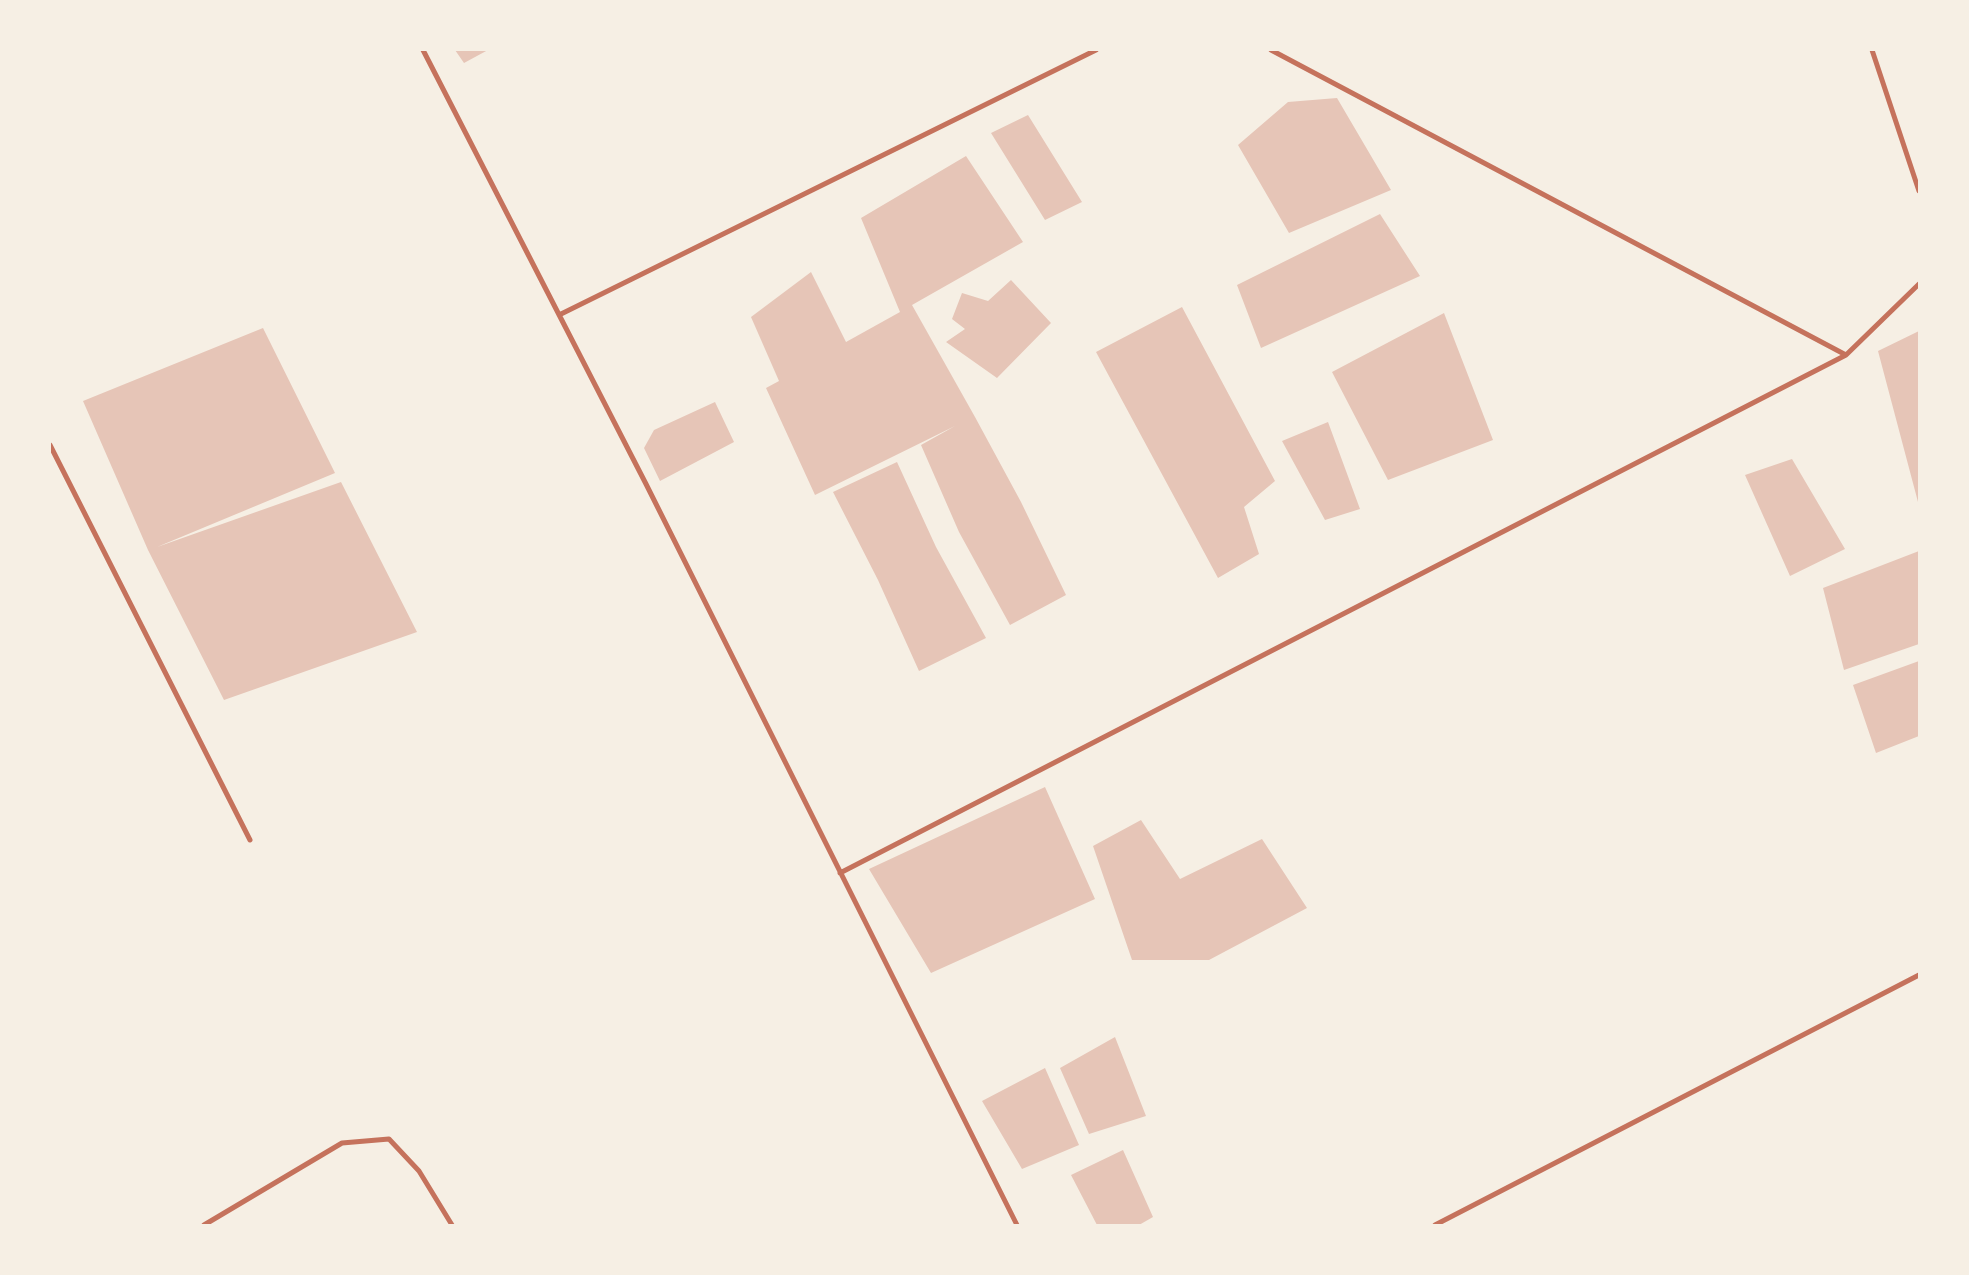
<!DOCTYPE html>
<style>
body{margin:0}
#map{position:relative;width:1969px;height:1275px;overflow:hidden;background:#f6efe4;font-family:Overpass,sans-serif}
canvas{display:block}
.frame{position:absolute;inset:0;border:51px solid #f6efe4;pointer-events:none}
</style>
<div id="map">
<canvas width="1969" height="1275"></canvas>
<div class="frame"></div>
</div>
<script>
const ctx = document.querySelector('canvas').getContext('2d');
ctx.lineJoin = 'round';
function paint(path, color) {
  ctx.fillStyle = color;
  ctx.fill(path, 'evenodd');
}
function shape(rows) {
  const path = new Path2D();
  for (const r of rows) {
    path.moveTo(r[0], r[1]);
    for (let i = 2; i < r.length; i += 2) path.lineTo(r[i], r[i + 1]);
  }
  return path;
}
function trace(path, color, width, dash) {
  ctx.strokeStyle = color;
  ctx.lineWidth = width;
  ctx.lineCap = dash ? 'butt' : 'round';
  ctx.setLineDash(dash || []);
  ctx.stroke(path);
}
paint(shape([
 [455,50,488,50,464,63],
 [1337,98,1391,190,1289,233,1238,145,1288,102],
 [1028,115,1082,202,1045,220,991,133],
 [966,156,1023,242,912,305,975,417,1021,502,1066,595,1010,625,959,532,921,445,955,426,815,495,766,388,779,381,751,317,811,272,846,342,900,312,861,218],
 [1380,214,1420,276,1261,348,1237,285],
 [1011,280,1051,323,997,378,946,342,965,329,952,319,962,293,988,301],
 [1182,307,1275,481,1244,507,1259,554,1218,578,1096,352],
 [1444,313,1493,440,1388,480,1332,372],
 [263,328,335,473,157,547,341,482,417,632,224,700,148,550,83,401],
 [1919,331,1919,502,1918,502,1878,351],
 [715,402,734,442,660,481,644,448,654,430],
 [1328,422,1360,509,1325,520,1282,441],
 [1792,459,1845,549,1790,576,1745,475],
 [897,462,936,547,986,638,919,671,878,580,833,492],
 [1919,551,1919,644,1844,670,1823,588],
 [1919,661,1919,736,1876,753,1853,685],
 [1045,787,1095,899,931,973,869,869],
 [1141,820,1180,879,1262,839,1307,908,1209,960,1132,960,1093,846],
 [1115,1037,1146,1116,1089,1134,1060,1068],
 [1045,1068,1079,1145,1022,1169,982,1101],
 [1123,1150,1153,1217,1139,1225,1097,1225,1071,1175]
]), '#e6c5b7');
trace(shape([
 [423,50,646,484,1017,1225],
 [1271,50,1846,355,1919,284],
 [1872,50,1919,191],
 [559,315,1096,50],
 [50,445,250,840],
 [840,873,1846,355],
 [204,1225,342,1143,389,1139,419,1171,452,1225],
 [1435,1225,1919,975]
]), '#c5725c', 5);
</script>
